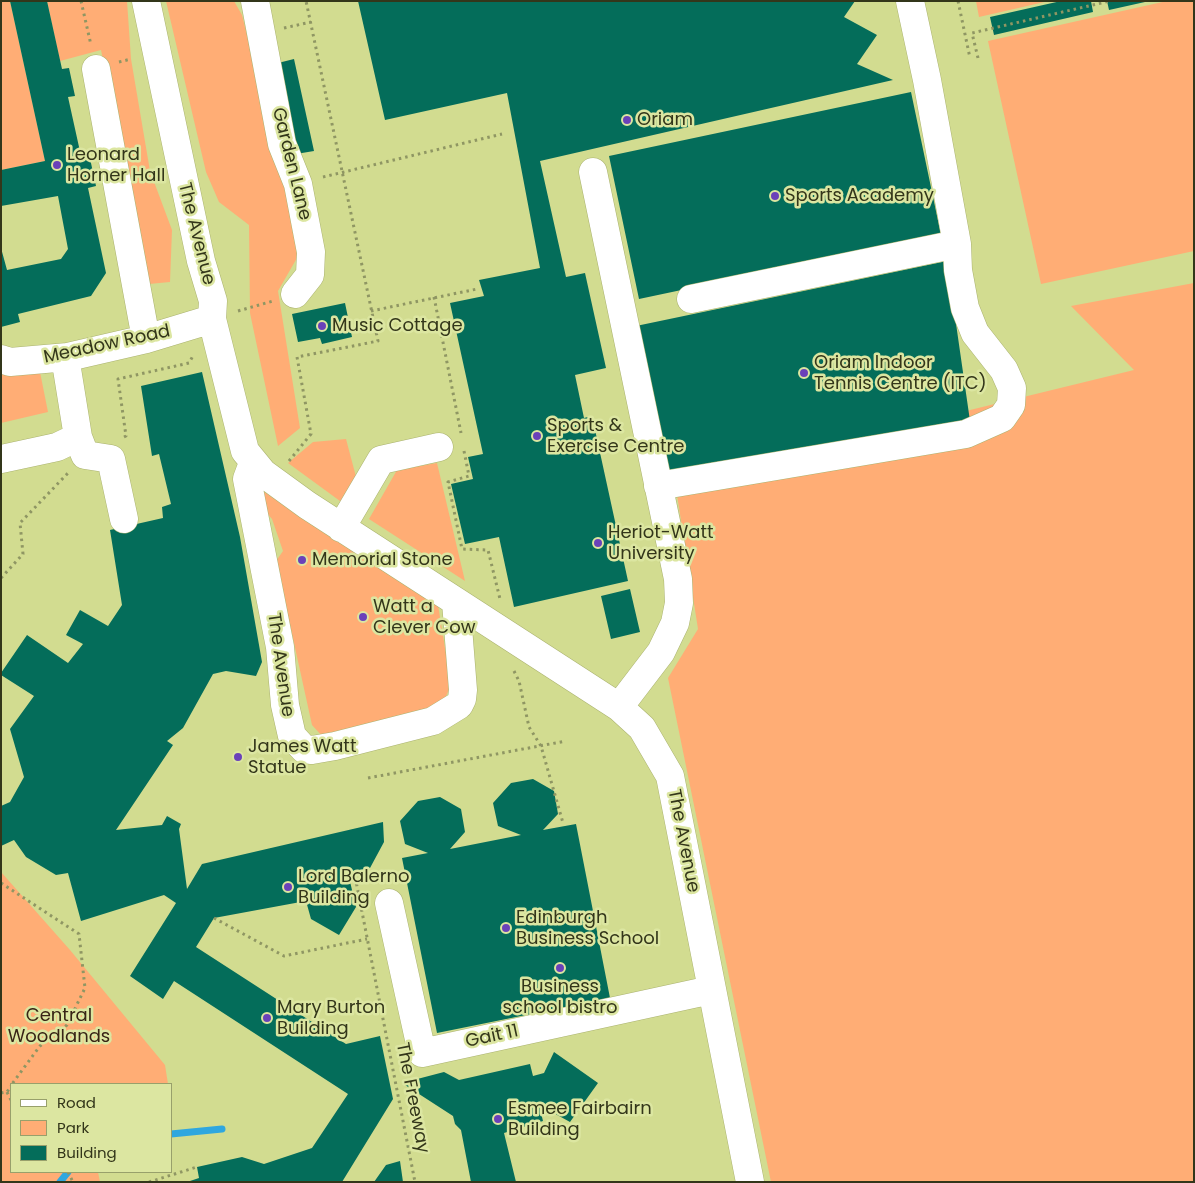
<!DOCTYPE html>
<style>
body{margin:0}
#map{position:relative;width:1195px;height:1183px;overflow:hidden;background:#dce6a1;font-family:Poppins,sans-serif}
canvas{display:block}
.frame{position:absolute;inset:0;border:2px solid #33361a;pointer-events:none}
.legend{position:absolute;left:10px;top:1083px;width:162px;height:90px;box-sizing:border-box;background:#dce6a1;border:1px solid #98a06b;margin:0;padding:6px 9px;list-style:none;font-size:15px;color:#33361a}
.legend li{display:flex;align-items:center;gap:10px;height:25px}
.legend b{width:25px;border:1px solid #98a06b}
</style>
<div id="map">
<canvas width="1195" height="1183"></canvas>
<div class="frame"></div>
<ul class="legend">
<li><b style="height:6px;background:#fff"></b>Road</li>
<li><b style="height:14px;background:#ffad75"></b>Park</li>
<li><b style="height:14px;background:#046d5a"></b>Building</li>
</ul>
</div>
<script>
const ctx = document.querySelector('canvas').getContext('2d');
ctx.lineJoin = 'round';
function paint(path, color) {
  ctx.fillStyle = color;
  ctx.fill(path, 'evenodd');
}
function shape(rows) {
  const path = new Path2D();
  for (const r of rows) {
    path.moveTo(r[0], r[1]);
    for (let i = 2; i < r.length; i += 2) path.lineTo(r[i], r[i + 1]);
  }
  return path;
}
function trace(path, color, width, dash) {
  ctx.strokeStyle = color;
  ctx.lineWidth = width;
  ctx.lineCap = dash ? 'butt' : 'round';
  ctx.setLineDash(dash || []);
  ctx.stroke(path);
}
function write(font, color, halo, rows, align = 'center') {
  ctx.font = font + ' Poppins,sans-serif';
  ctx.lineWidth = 5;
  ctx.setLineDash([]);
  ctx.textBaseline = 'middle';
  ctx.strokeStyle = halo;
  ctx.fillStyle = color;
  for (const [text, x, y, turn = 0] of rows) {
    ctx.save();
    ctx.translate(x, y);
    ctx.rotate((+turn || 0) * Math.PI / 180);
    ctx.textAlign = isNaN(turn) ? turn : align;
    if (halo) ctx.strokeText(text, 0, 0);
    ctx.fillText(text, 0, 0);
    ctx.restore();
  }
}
paint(shape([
 [1,1,1194,1,1194,1182,1,1182],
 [11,1084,171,1084,171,1172,11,1172]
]), '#d2dc90');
paint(shape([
 [1,1,10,1,45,161,1,170],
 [47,1,127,1,131,59,150,171,172,230,170,282,149,284,101,50,60,61],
 [166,1,234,1,242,15,301,251,278,291,300,428,278,446,250,313,249,225,219,202,206,172],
 [976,1,1049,1,979,17],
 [1167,1,1194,1,1194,251,1041,284,988,41],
 [1194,283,1194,1182,771,1182,668,678,698,629,675,482,1134,370,1071,306],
 [39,367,48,412,1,423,1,368],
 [346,439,359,488,340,501,288,463,313,442],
 [437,463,465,581,369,519,397,470],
 [263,491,438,605,451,685,443,703,427,716,323,737,312,725,276,561,283,551,272,519,265,511],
 [1,872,70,950,165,1065,168,1084,11,1084,11,1172,98,1172,100,1182,1,1182]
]), '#ffad75');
trace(shape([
 [171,1134,222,1129],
 [60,1182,68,1172]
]), '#2fa7df', 7);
paint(shape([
 [10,1,47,1,62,69,69,68,75,96,68,97,81,156,89,154,96,186,88,188,106,273,91,296,18,314,20,322,1,327,1,248,7,270,61,259,68,249,58,196,1,206,1,170,45,161],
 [358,1,855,1,844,17,877,35,857,64,893,80,540,161,566,277,585,273,606,368,575,375,584,418,592,416,628,581,514,607,499,537,465,544,451,484,473,479,468,457,483,454,450,303,484,296,479,280,540,268,507,93,385,120],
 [1061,1,1091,1,1093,12,994,35,990,17],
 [1107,1,1145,1,1145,2,1109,10],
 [294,59,314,151,296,154,278,63],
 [911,92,941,235,639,299,609,156],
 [947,261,970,421,665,472,636,326],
 [345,303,352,337,322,344,320,338,298,342,292,314],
 [202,372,240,537,262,662,256,676,226,671,213,674,183,728,167,741,173,745,116,830,162,825,167,816,181,824,179,829,187,889,202,864,383,822,384,842,370,868,348,873,356,907,339,935,311,919,306,901,214,918,196,947,346,1044,380,1036,393,1099,342,1182,187,1182,199,1178,197,1167,242,1157,264,1164,312,1148,348,1094,174,981,163,999,130,976,176,903,164,895,81,921,68,873,56,875,26,857,14,840,1,846,1,806,10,802,24,777,10,729,34,696,1,675,1,673,27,635,68,663,83,644,66,635,80,610,108,626,122,605,110,530,163,518,162,507,171,504,159,454,152,456,141,386],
 [630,589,640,632,611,639,601,596],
 [533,779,554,791,558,814,543,830,576,824,610,998,437,1033,402,858,428,853,405,844,400,821,418,801,440,797,461,809,465,832,450,849,521,835,498,826,493,803,511,783],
 [554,1052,598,1083,570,1122,550,1111,541,1113,543,1121,504,1133,516,1182,471,1182,461,1130,455,1124,453,1116,402,1083,444,1072,459,1080,530,1064,533,1076,544,1073],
 [400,1161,403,1182,374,1182,386,1165]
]), '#046d5a');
const minor = shape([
 [146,1,201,261,213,301,212,319,245,451,263,473,307,505,619,707,642,728,670,776,750,1182],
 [255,1,282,144,298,184,311,252,310,275,295,294],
 [96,69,146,339],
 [593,172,678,579,679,603,675,623,661,652,619,707],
 [691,299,957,244],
 [1,359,10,362,68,357,146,339,212,319],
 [78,437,85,455,111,459,124,519],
 [1,459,57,447,78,437,67,369,68,357],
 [253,463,247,479,280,647,285,705,292,736,304,749,312,750,335,746,433,721,459,705,462,699,463,690,456,602],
 [658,486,966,434,1002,418,1011,405,1012,388,1004,370,975,333,965,308,958,270,957,244,927,80,910,1],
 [341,528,381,460,439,447],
 [389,903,422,1053,711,990]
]);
trace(minor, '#abb370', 29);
trace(shape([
 [81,1,91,45],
 [958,1,970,58],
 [284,28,311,22],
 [978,58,972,33,1110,1],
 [119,62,131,59],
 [323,177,502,134],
 [434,297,461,433],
 [238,311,273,301],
 [371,311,477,289],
 [124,437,126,436,118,379,189,363,194,354],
 [464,451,469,476,448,482,462,549,488,550,500,599],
 [289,461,311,434,297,357,378,341,306,1],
 [1,578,23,554,20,523,68,473],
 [514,671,519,681,529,727,541,746,563,823],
 [368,778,566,741],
 [354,871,415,1182],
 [1,883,79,934,85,988,67,1025,40,1046,12,1084],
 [214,918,284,956,367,939],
 [7,1092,11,1100],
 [1,1093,7,1092,11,1086],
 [68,1172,73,1182],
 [149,1182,197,1167]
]), '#8f9663', 3, [2.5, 4]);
trace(minor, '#fff', 28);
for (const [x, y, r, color] of [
 [627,120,5,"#6a41b9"],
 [57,165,5,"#6a41b9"],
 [775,196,5,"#6a41b9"],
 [322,326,5,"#6a41b9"],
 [804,373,5,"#6a41b9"],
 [537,436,5,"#6a41b9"],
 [598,543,5,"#6a41b9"],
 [302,560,5,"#6a41b9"],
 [363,617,5,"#6a41b9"],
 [238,757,5,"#6a41b9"],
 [288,887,5,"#6a41b9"],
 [506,928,5,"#6a41b9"],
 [560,968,5,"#6a41b9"],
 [267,1018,5,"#6a41b9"],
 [498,1119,5,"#6a41b9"]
]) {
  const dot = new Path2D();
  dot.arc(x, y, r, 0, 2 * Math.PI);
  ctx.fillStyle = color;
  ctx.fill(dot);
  trace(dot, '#dce6a1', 2);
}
write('18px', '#33361a', '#dce6a1', [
 ["Oriam",637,120],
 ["Leonard",67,155],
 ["Horner Hall",67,176],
 ["Sports Academy",785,196],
 ["Music Cottage",332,326],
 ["Oriam Indoor",814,363],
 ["Tennis Centre (ITC)",814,384],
 ["Sports &",547,426],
 ["Exercise Centre",547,447],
 ["Heriot-Watt",608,533],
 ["University",608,554],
 ["Memorial Stone",312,560],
 ["Watt a",373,607],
 ["Clever Cow",373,628],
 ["James Watt",248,747],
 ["Statue",248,768],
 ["Lord Balerno",298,877],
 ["Building",298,898],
 ["Edinburgh",516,918],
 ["Business School",516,939],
 ["Business",560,987,"center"],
 ["school bistro",560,1008,"center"],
 ["Mary Burton",277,1008],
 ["Building",277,1029],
 ["Esmee Fairbairn",508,1109],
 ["Building",508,1130]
], 'left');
write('18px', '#33361a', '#dce6a1', [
 ["Garden Lane",291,164,76],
 ["The Avenue",196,234,76],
 ["Meadow Road",107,345,-12],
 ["The Avenue",280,665,82],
 ["The Avenue",683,841,79],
 ["Gait 11",492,1037,-12],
 ["The Freeway",412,1098,79]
]);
write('18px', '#382416', '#dce6a1', [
 ["Central",59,1016],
 ["Woodlands",59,1037]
]);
</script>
